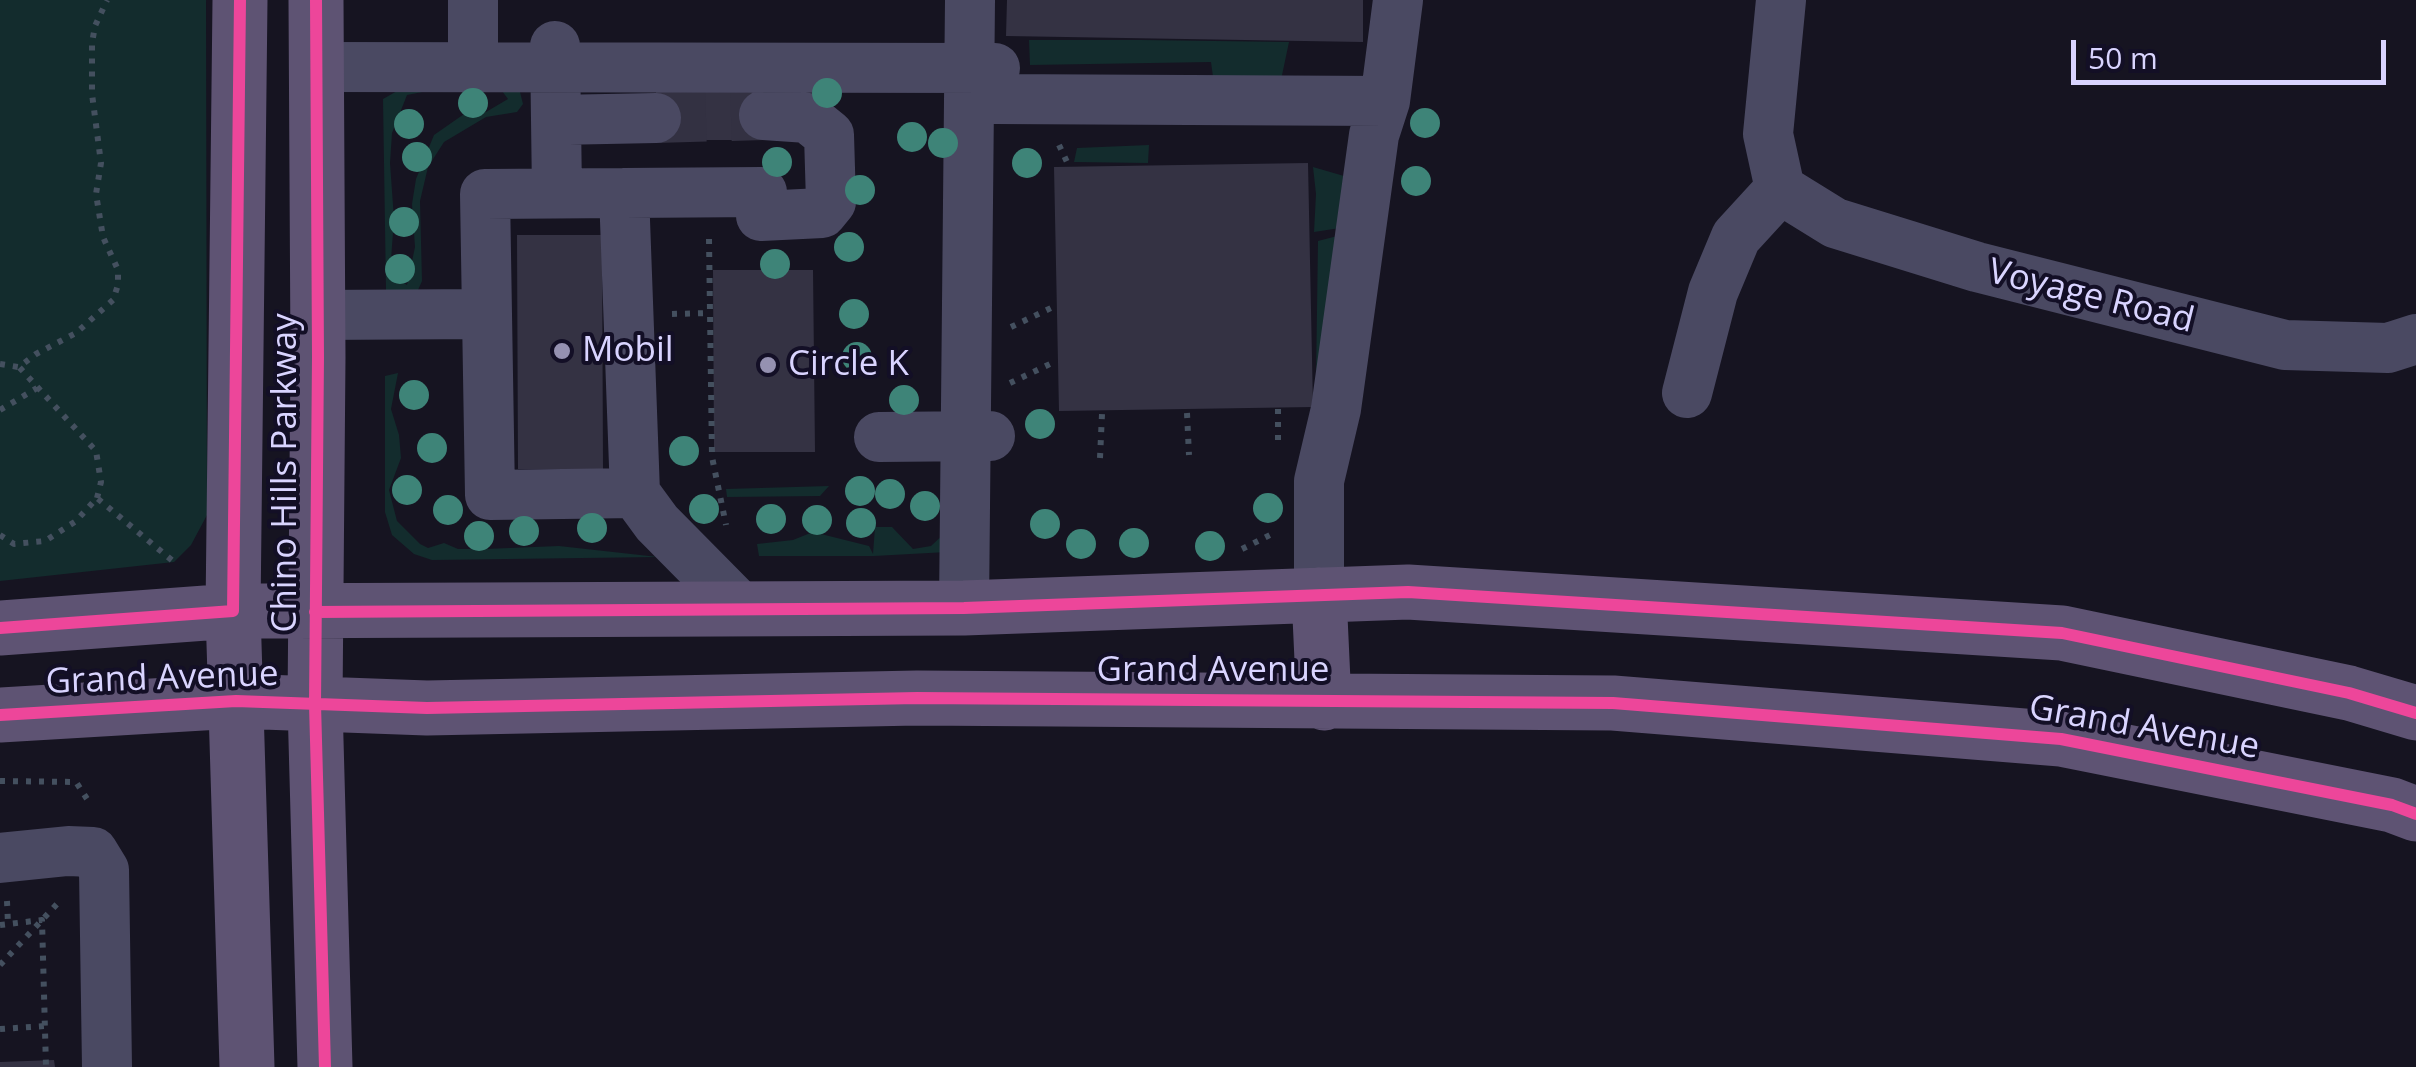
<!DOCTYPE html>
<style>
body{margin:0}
#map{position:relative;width:2416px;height:1067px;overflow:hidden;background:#161421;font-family:"Open Sans",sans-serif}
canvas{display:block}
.scale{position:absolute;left:2071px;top:40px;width:315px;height:45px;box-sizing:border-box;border:5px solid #d9d4ff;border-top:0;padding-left:12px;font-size:30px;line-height:35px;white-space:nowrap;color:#d9d4ff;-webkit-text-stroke:8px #130f26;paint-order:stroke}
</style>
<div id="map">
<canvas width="2416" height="1067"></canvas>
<div class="scale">50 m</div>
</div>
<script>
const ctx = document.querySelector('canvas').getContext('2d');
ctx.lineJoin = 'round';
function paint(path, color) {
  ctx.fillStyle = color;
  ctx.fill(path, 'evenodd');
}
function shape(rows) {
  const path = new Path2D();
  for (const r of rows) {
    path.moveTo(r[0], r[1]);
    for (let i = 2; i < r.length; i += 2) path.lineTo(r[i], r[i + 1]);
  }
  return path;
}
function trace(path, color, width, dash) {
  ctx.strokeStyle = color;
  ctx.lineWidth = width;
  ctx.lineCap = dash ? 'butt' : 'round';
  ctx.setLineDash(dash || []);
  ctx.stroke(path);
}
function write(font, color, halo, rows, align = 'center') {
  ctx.font = font + ' "Open Sans",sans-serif';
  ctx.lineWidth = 8;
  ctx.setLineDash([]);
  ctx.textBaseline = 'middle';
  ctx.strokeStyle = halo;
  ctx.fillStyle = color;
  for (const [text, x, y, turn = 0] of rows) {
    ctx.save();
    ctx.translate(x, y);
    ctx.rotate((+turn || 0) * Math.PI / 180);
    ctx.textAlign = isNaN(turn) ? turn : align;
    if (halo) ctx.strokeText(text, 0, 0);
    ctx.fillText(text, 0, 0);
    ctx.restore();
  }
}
paint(shape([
 [0,0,206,0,207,515,191,545,174,562,0,581],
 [1029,40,1142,40,1289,42,1281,80,1214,84,1211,62,1030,65],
 [413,82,520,92,523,104,517,112,486,117,444,142,428,167,420,201,422,281,418,290,386,290,383,99],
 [443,88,502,91,508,99,486,112,467,112,434,135,416,179,412,204,415,247,407,285,390,273,394,219,390,163,392,133,407,95],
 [1149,145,1148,163,1074,162,1077,148],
 [1313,167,1344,176,1340,228,1314,232,1316,194],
 [1341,235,1316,379,1318,241],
 [398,373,391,409,399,435,401,458,389,490,397,521,420,544,428,548,444,543,458,549,485,549,559,546,658,557,432,560,414,554,392,535,385,512,385,376],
 [829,486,820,496,727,497,726,489],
 [965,514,947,552,874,556,759,556,757,544,793,540,813,532,869,546,873,554,875,527,892,527,913,549,931,546]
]), '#132c2d');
paint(shape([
 [1007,0,1363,0,1363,42,1006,36],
 [656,78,763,78,763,140,656,140],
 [1308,163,1313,407,1059,411,1054,167],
 [517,235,602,235,603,469,518,469],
 [713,270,813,270,815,452,714,452],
 [54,1060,55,1067,0,1067,0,1062]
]), '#343243');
trace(shape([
 [656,118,764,115]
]), '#333142', 50, [50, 25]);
trace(shape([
 [1059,145,1067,162],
 [709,239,712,457,726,525],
 [672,314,709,313],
 [1011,327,1051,308],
 [0,364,18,367],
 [1010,383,1050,364],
 [1278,409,1278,442],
 [0,410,37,388],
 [1187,413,1189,455],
 [1100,458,1102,414],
 [97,498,101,482,96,451,19,367,36,354,76,333,113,300,118,285,118,270,103,237,96,194,101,163,92,94,92,43,95,26,107,0],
 [0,535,14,544,45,541,76,521,97,498,174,562],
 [1242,549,1276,532],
 [0,781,76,782,91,805],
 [7,901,8,924],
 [0,925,42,920,46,1067],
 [0,965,57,904],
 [0,1029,45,1026]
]), '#44505f', 6, [5, 8]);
trace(shape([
 [473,0,473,47],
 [555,46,557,193],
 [316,67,995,68],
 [994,99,1385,101],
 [556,120,656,118],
 [1780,189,1835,223,1977,267,2285,345,2388,348,2416,339],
 [1780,189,1768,134,1781,0],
 [624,193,635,493,657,523,742,609],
 [316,315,486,314],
 [1687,393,1713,292,1736,237,1780,189],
 [879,437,990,436],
 [635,493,490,495,485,194,762,192,761,216,822,213,831,202,829,135,808,118,764,115],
 [1319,595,1319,481,1336,409,1374,135,1385,101,1398,0],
 [964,608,970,0],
 [0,858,68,851,93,852,104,870,107,1067]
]), '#4a4962', 50);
trace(shape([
 [240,0,233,611,247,1067],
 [316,0,318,357,315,704,325,1067],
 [1319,595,1324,703],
 [0,628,233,611,964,608,1408,592,2062,633,2349,693,2416,713],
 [0,715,236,701,427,708,917,698,1613,703,2061,739,2392,805,2416,814]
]), '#5e5373', 55);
trace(shape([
 [316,0,318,357,315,704,325,1067],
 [315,612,964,608,1408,592,2062,633,2349,693,2416,713],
 [0,628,233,611,240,0],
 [0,715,236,701,427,708,917,698,1613,703,2061,739,2392,805,2416,814]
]), '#ed469a', 12);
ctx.fillStyle = '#3e8478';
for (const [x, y] of [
 [827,93],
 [473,103],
 [1425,123],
 [409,124],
 [912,137],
 [943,143],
 [417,157],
 [777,162],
 [1027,163],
 [1416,181],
 [860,190],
 [404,222],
 [849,247],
 [775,264],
 [400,269],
 [854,314],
 [857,357],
 [414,395],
 [904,400],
 [1040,424],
 [432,448],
 [684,451],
 [407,490],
 [860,491],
 [890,494],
 [925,506],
 [1268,508],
 [704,509],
 [448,510],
 [771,519],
 [817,520],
 [861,523],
 [1045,524],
 [592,528],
 [524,531],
 [479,536],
 [1134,543],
 [1081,544],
 [1210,546]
]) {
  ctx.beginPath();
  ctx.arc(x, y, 15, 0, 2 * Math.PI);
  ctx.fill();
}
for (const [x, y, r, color] of [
 [562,351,10,"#9591b1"],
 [768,365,10,"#9591b1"]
]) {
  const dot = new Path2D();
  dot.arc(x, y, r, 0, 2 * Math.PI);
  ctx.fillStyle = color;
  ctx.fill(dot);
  trace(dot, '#130f26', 4);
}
write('35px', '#d9d4ff', '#130f26', [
 ["Voyage Road",2091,297,14],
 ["Chino Hills Parkway",286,473,-90],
 ["Grand Avenue",1213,671],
 ["Grand Avenue",162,679,-2],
 ["Grand Avenue",2144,728,10]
]);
write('35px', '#d9d4ff', '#130f26', [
 ["Mobil",582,351],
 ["Circle K",788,365]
], 'left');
</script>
